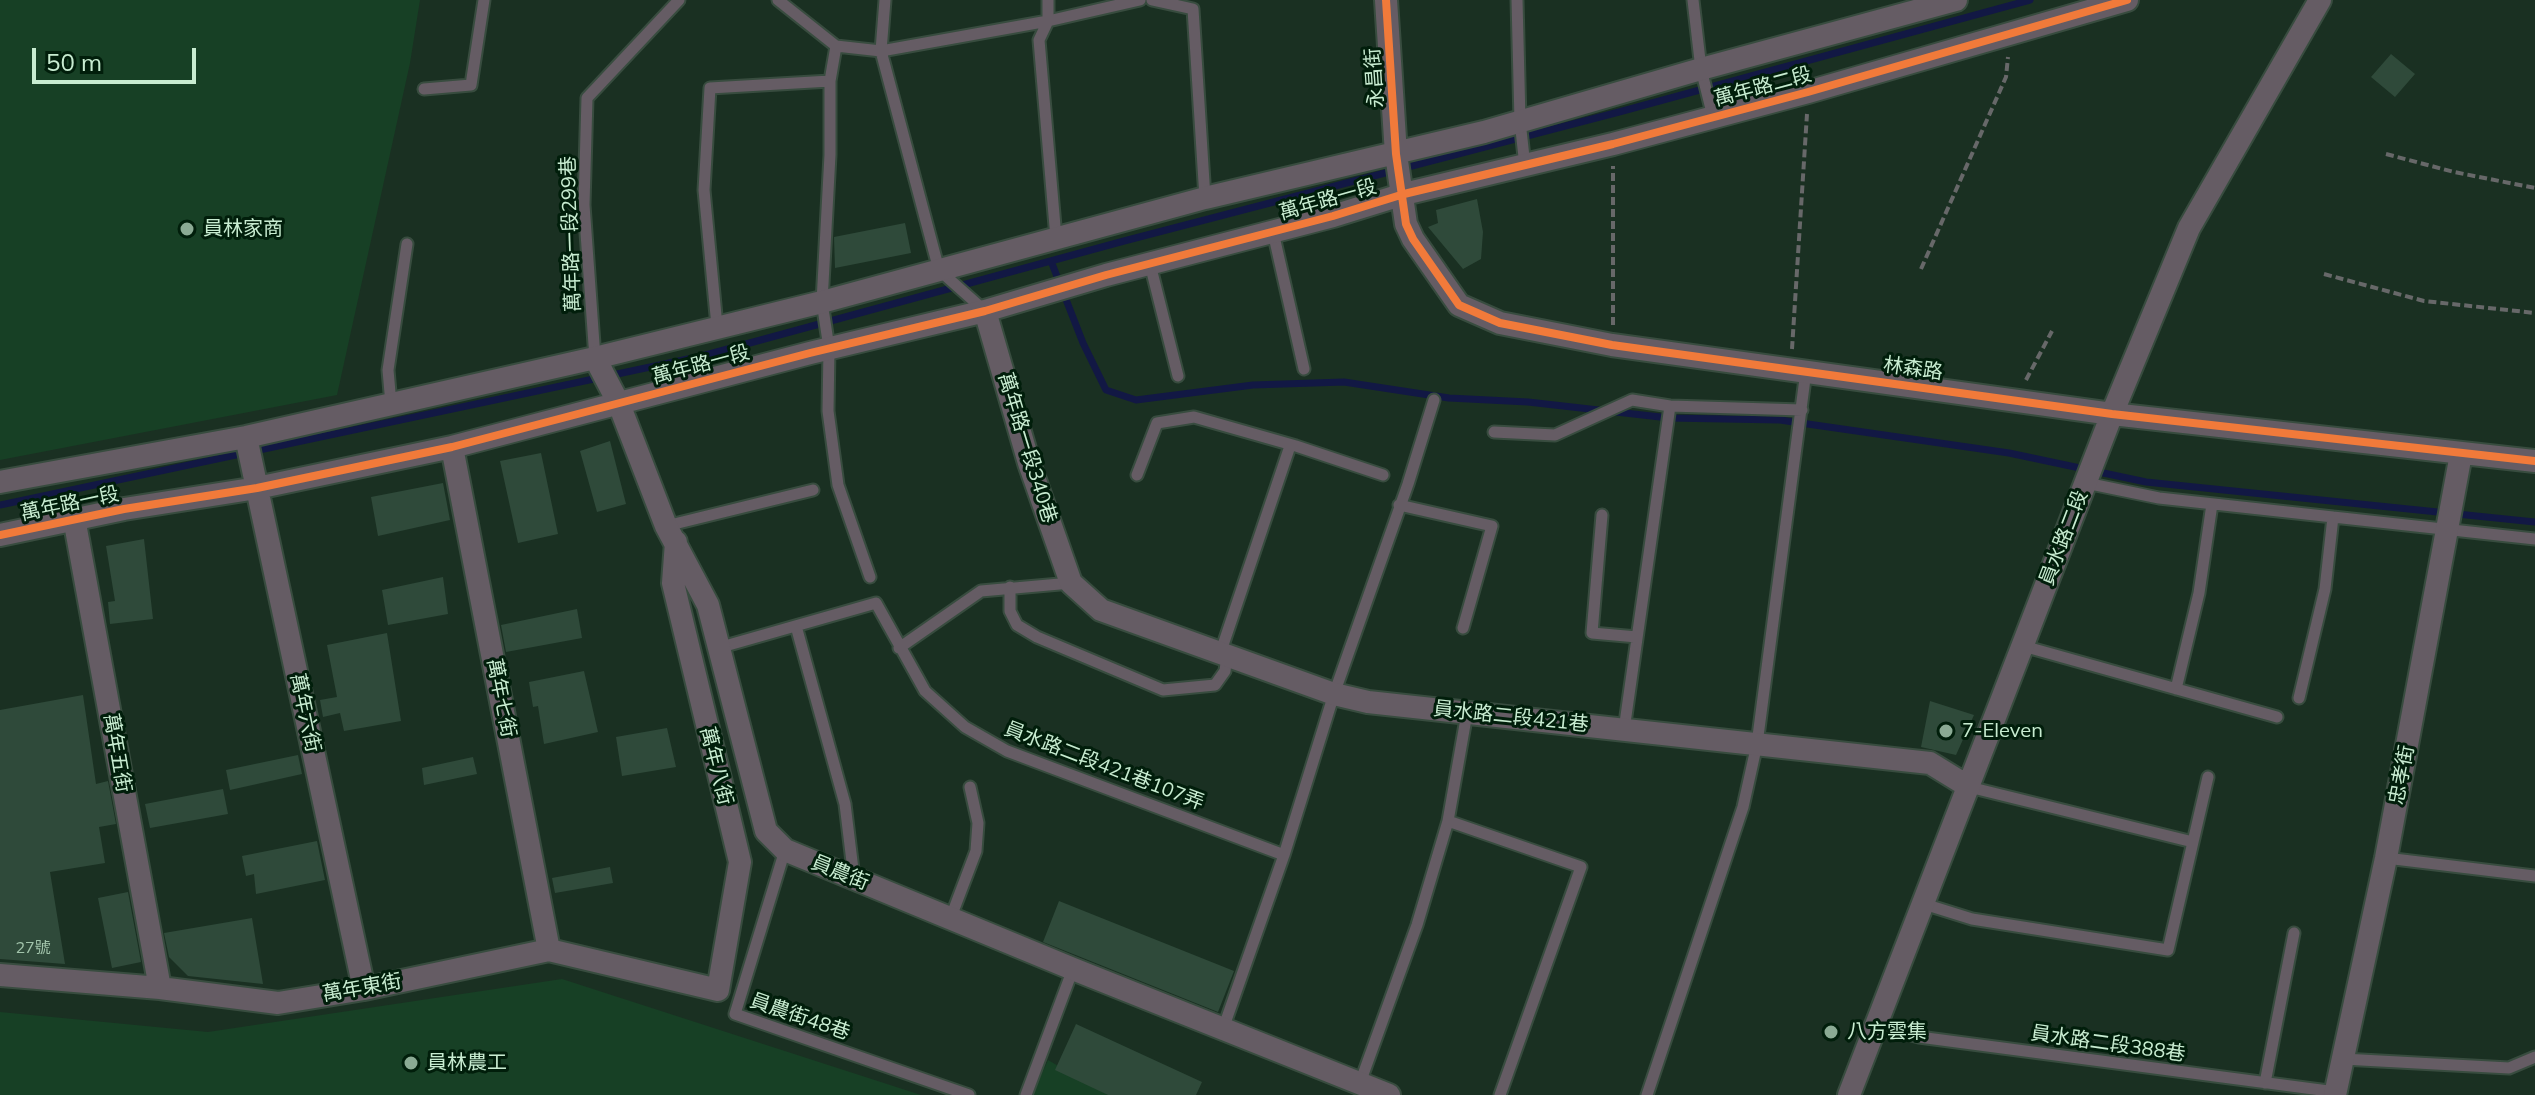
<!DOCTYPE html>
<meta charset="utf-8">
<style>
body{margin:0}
#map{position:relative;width:2535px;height:1095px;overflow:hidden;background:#1a3022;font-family:Mulish,sans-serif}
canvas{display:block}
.scale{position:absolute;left:32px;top:48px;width:164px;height:36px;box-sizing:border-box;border:4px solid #c8ecd1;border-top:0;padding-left:10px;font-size:24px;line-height:28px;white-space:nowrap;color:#c8ecd1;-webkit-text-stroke:6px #011e0b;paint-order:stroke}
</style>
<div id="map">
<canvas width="2535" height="1095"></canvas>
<div class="scale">50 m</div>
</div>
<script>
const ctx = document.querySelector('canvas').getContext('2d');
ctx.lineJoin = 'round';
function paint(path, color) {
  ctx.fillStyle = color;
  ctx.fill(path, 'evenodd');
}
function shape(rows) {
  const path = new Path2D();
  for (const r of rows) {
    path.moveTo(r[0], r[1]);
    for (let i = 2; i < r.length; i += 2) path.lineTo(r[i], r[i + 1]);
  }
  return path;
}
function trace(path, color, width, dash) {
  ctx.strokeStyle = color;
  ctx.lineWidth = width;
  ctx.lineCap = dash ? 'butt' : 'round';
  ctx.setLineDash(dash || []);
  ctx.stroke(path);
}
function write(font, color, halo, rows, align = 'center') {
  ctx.font = font + ' Mulish,"Noto Sans TC",sans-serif';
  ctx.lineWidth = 6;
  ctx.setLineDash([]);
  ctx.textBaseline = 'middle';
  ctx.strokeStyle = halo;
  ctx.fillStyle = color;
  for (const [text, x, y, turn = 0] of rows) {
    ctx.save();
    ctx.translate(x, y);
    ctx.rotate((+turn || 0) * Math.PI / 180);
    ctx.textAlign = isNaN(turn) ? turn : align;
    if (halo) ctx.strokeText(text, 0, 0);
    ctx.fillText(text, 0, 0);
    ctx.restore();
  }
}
paint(shape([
 [0,0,420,0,410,63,337,395,0,460],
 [562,979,921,1095,0,1095,0,1012,208,1032],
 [1048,1060,1108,1095,1032,1095]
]), '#174025');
trace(shape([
 [1051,261,1083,343,1106,390,1136,400,1253,385,1344,382,1449,398,1528,402,1669,418,1780,420,2009,453,2146,482,2535,522],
 [0,505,702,356,1124,241,1619,112,2030,0]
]), '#121844', 7);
paint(shape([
 [2391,54,2415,74,2395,97,2371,77],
 [1477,199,1483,232,1481,259,1463,269,1428,227,1438,223,1436,210],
 [905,223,911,253,835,268,834,237],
 [610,441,626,504,597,512,580,451],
 [541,453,558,534,518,543,500,461],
 [443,483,450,520,378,536,371,497],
 [144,539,153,619,110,624,108,602,115,601,106,546],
 [443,577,448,614,388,625,382,590],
 [577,609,582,638,506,652,501,625],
 [387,633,401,721,344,731,340,713,323,717,320,700,337,697,327,645],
 [584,671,598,732,544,744,538,706,533,707,529,682],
 [83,695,96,784,108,781,116,824,99,827,105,863,50,872,65,964,0,959,0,710],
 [1930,701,1974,715,1956,755,1921,747],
 [667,728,676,767,622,776,616,737],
 [298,755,302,774,230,790,226,770],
 [473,757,477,774,424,785,422,768],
 [223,789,228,814,150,828,145,804],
 [317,841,325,880,256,894,254,874,246,876,242,856],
 [610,867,613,883,555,893,552,878],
 [128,892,141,962,112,968,98,898],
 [1059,901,1234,971,1218,1012,1043,942],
 [252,918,263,984,188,976,169,957,164,933],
 [1076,1024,1202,1082,1196,1095,1108,1095,1055,1070]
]), '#2f4a3a');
const lane = shape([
 [778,0,836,46,881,51,1048,21,1140,0],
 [885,0,881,51,939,270,985,311],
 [1048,0,1048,21,1039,40,1056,238],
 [1152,0,1193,9,1205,198],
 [1517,0,1520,121,1525,166],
 [1693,0,1701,69,1713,117],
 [836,46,830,81,830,155,822,302,829,348,828,411,838,485,870,577],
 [424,89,471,85,484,0],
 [1273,232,1304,369],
 [1150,264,1178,376],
 [717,326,704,190,710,88,830,81],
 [595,358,584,205,587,98,679,0],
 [391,404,388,370,407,244],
 [1494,432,1555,435,1632,400,1670,406,1802,410],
 [1137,475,1157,423,1194,417,1296,446,1383,475],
 [2086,483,2159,498,2535,539],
 [1399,505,1492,526,1463,628],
 [1602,515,1592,633,1637,637],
 [666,526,813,490],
 [1010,587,1010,611,1017,625,1037,637,1163,690,1215,685,1225,671,1226,663,1220,654,1290,446],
 [796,626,845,804,854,878],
 [2023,646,2277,717],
 [718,648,876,603,925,691,965,727,1007,751,1284,855],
 [899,648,981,591,1071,583],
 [2176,689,2199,593,2212,504],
 [2299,698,2325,589,2333,517],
 [1624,730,1670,406],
 [1969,787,2193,842,2208,777],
 [1448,821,1581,867,1500,1095],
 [785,850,735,1014,969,1095],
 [2386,858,2535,876],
 [1924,904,1972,919,2168,950,2193,842],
 [951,917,976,851,978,823,970,787],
 [1876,1025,1919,1037,2336,1092],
 [1223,1029,1284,855,1334,694,1408,484,1434,400],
 [2343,1059,2509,1068,2535,1057],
 [1360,1083,1417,925,1448,821,1467,713],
 [2265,1083,2294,933],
 [1026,1095,1073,969],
 [1647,1095,1743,807,1757,744,1806,371]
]);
const street = shape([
 [1386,0,1396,154,1406,224,1413,239,1459,305,1500,323,1612,345,2112,414,2535,461],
 [985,311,1029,463,1071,583,1101,610,1334,694,1368,702,1930,763,1969,787],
 [595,358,619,404,666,526,708,605,766,831,785,850,1073,969,1389,1095],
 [246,437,364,989],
 [452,447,549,950],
 [0,482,246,437,595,358,822,302,1205,198,1484,132,1701,69,1956,0],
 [74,518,160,988],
 [0,535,124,509,257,488,452,447,810,353,985,311,1106,275,1333,216,1404,194,1613,144,1808,92,2127,0],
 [0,975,160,988,278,1003,364,989,549,950,718,990,740,862,673,583,676,542],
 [1849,1095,2112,414,2189,228,2320,0],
 [2335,1095,2386,858,2461,454]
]);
trace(lane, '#384c3f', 15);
trace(street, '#384c3f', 26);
trace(shape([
 [2386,154,2454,172,2535,188],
 [1921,269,2006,77,2008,57],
 [2324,274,2424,301,2535,313],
 [1613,325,1613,166],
 [1792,349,1807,114],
 [2026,380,2052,331]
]), '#676869', 4, [8, 4]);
trace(lane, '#655c64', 11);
trace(street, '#655c64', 22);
trace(shape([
 [1386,0,1396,154,1406,224,1413,239,1459,305,1500,323,1612,345,2112,414,2535,461],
 [0,535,124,509,257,488,452,447,810,353,985,311,1106,275,1333,216,1404,194,1613,144,1808,92,2127,0]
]), '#f17a3a', 8);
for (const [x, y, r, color] of [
 [187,229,8,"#8baa94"],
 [1946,731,8,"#8baa94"],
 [1831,1032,8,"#8baa94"],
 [411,1063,8,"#8baa94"]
]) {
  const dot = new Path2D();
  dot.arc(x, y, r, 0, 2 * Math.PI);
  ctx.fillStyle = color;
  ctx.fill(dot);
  trace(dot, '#011e0b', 3);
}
write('16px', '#a2c4ab', null, [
 ["27號",33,948]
]);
write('20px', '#c8ecd1', '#011e0b', [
 ["永昌街",1375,78,-94],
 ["萬年路二段",1763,87,-15],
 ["萬年路一段",1328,200,-16],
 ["萬年路一段299巷",571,234,-92],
 ["萬年路一段",701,365,-15],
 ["林森路",1913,369,8],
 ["萬年路一段340巷",1027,448,73],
 ["萬年路一段",70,504,-12],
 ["員水路二段",2064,538,-69],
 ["萬年七街",501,698,79],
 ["萬年六街",305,713,78],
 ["員水路二段421巷",1511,717,6],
 ["萬年五街",117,753,80],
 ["萬年八街",716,766,76],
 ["員水路二段421巷107弄",1104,766,21],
 ["忠孝街",2402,775,-79],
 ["員農街",840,873,22],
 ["萬年東街",362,988,-10],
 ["員農街48巷",800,1017,19],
 ["員水路二段388巷",2108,1044,8]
]);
write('20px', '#c8ecd1', '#011e0b', [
 ["員林家商",203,229],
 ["7-Eleven",1962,731],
 ["八方雲集",1847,1032],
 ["員林農工",427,1063]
], 'left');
</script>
